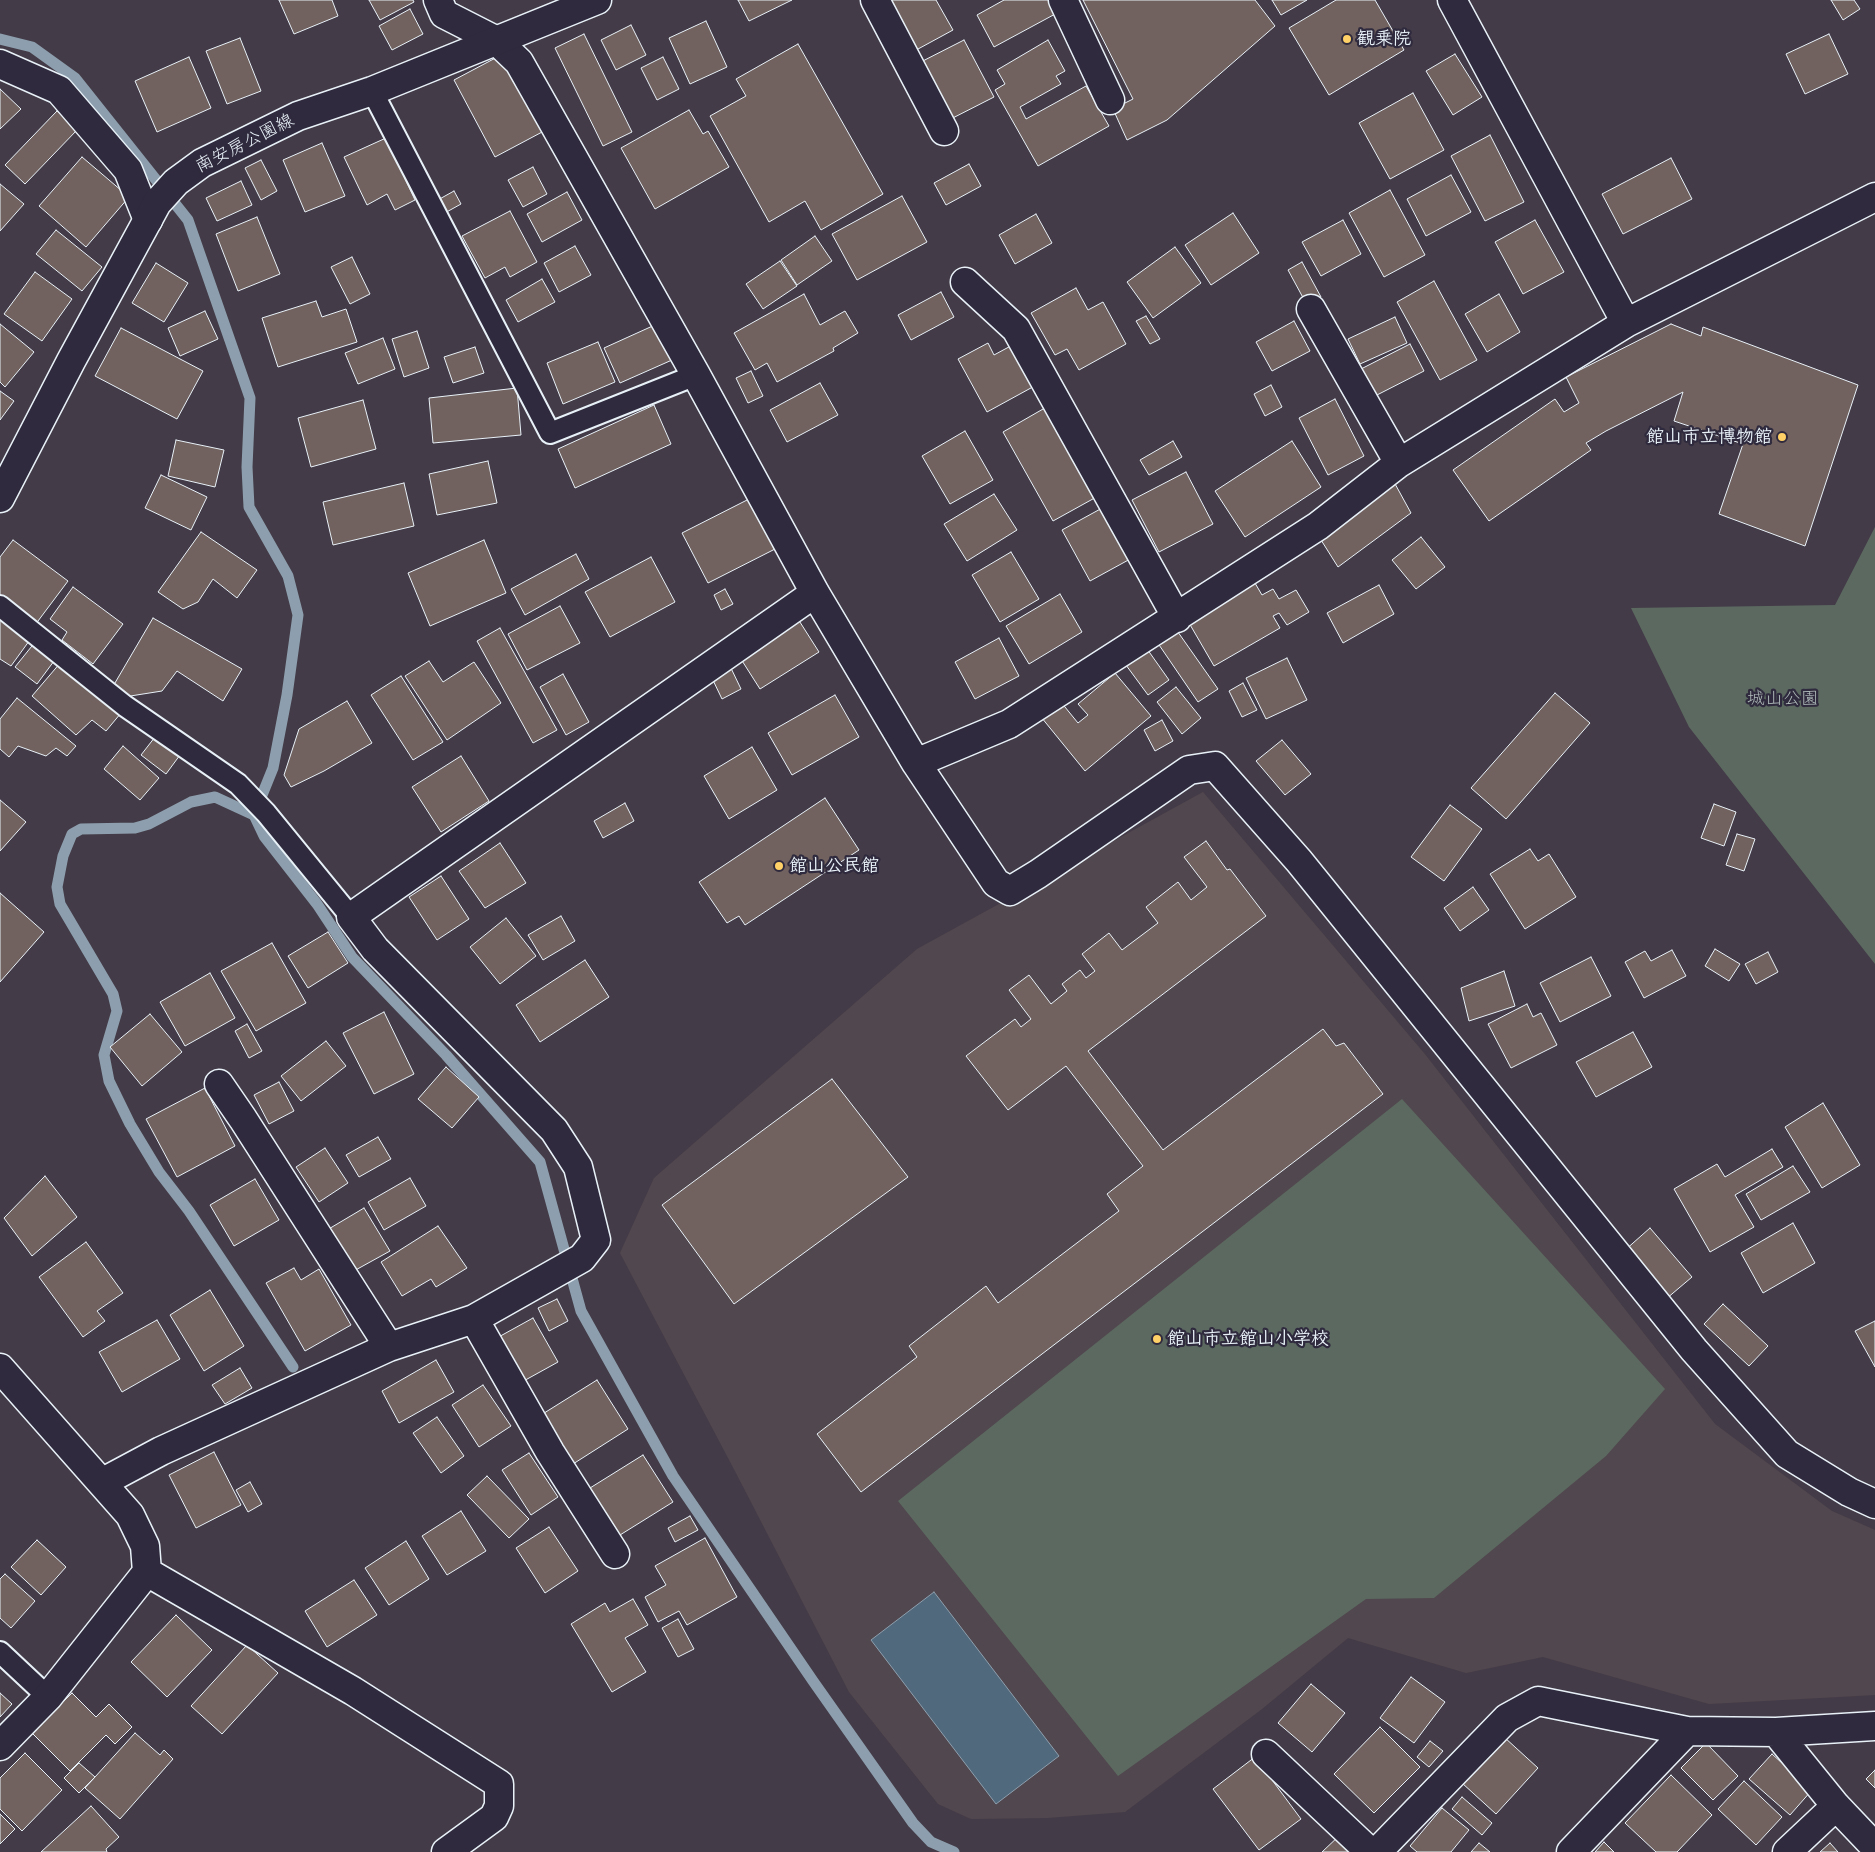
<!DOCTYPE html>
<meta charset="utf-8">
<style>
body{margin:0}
canvas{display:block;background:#433b47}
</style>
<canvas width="1875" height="1852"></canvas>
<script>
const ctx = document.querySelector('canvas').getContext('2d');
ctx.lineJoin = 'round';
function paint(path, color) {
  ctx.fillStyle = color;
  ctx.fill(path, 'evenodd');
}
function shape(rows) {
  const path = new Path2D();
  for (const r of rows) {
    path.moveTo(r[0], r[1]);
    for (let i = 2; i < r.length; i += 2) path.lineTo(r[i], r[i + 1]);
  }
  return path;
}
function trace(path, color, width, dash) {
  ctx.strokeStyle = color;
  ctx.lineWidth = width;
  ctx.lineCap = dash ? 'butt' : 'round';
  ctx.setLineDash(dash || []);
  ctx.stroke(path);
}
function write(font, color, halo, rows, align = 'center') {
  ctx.font = font + ' Sriracha,"Klee One",sans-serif';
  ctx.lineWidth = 4.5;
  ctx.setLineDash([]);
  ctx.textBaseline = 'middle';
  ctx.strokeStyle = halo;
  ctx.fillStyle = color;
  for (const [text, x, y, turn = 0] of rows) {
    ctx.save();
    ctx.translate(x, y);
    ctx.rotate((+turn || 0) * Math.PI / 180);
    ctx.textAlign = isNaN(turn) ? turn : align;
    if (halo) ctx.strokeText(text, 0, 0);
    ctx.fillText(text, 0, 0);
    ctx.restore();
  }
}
paint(shape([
 [1203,792,1424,1053,1715,1424,1832,1511,1875,1530,1875,1695,1709,1704,1543,1657,1466,1673,1348,1638,1262,1709,1125,1812,1047,1818,971,1819,938,1804,849,1692,737,1475,620,1253,654,1178,917,949]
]), '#51474e');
paint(shape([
 [1875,527,1875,964,1689,727,1631,608,1835,605],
 [1402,1099,1665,1389,1606,1456,1434,1598,1366,1599,1118,1776,898,1501]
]), '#5b6960');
const water = shape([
 [934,1592,1059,1756,996,1804,871,1640,934,1592]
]);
paint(water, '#51697c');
trace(water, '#8d9fae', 1);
trace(shape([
 [0,39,32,47,75,78,188,220,250,398,247,467,249,507,288,576,298,615,287,695,273,768,254,815,264,836,317,904,352,957,446,1055,540,1162,581,1311,673,1476,813,1681,913,1823,931,1842,954,1852],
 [254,815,215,797,191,802,149,824,135,828,81,829,72,834,63,856,57,887,60,904,113,994,117,1011,104,1055,109,1081,130,1124,159,1172,189,1211,293,1367]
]), '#8d9fae', 11);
const building = shape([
 [279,0,332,0,338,16,294,34,279,0],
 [369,0,413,0,414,2,380,20,369,0],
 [738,0,792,0,749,21,738,0],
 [878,0,936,0,953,30,907,55,878,0],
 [1004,0,1050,0,1057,13,994,47,977,15,1004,0],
 [1083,0,1255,0,1275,26,1167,120,1127,140,1113,109,1133,99,1083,0],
 [1272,0,1307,0,1281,15,1272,0],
 [1336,0,1375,0,1404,50,1329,95,1289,28,1336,0],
 [1831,0,1854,0,1860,9,1843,20,1831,0],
 [410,9,423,34,392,50,379,26,410,9],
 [706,21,727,67,690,84,669,38,706,21],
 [631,25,646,55,616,70,601,40,631,25],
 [584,34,632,132,603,146,555,48,584,34],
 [1829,34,1848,74,1805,94,1786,54,1829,34],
 [240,38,261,91,227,104,206,51,240,38],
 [964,40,994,97,941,124,911,67,964,40],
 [1048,40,1065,71,1056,76,1061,84,1020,107,1026,119,1086,86,1109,126,1038,166,995,90,1005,84,997,70,1048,40],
 [798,44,883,194,821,230,805,201,769,222,710,116,746,96,736,79,798,44],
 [503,54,544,131,495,157,454,80,503,54],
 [1455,54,1482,97,1453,115,1426,71,1455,54],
 [189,57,211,108,157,132,135,81,189,57],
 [663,57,679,89,657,100,641,68,663,57],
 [0,89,21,109,0,129,0,89],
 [1413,93,1444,150,1390,179,1359,123,1413,93],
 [689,110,703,134,708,131,729,167,655,209,621,148,689,110],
 [57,111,77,130,25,184,5,165,57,111],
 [1490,135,1524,202,1485,221,1451,156,1490,135],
 [386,138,415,200,395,210,387,194,367,205,344,157,386,138],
 [322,143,345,196,305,212,283,160,322,143],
 [82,157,129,197,86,247,39,206,82,157],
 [1671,158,1692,199,1623,234,1602,194,1671,158],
 [261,160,277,191,261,200,245,168,261,160],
 [969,164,981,186,946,205,934,183,969,164],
 [533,167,547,194,523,207,508,180,533,167],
 [1451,175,1471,212,1426,236,1407,199,1451,175],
 [241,181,252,205,217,221,206,198,241,181],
 [0,184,24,204,0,231,0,184],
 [1390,190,1425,255,1384,277,1349,213,1390,190],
 [454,191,461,204,443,214,436,201,454,191],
 [567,192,582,220,542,242,527,214,567,192],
 [902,196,927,242,857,280,832,234,902,196],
 [510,211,537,262,510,277,505,267,485,278,462,236,510,211],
 [1233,213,1259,253,1211,285,1185,245,1233,213],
 [1036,214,1052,243,1015,264,999,235,1036,214],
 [257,217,280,274,238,291,216,234,257,217],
 [1343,220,1361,254,1321,276,1302,242,1343,220],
 [1535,220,1564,272,1523,294,1495,242,1535,220],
 [56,230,102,267,82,291,36,254,56,230],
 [815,236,832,261,797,285,781,260,815,236],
 [575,246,591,275,559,292,544,263,575,246],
 [1175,247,1201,283,1153,318,1127,282,1175,247],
 [352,257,370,294,350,304,331,267,352,257],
 [780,261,797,286,763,309,746,284,780,261],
 [1302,262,1321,297,1307,305,1288,270,1302,262],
 [156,263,188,283,164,322,132,303,156,263],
 [35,272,72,299,42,341,4,314,35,272],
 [542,279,555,302,518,322,506,300,542,279],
 [1434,281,1477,360,1440,380,1397,302,1434,281],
 [1076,288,1088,310,1103,302,1126,344,1079,370,1067,349,1055,355,1031,313,1076,288],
 [941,292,954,317,911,340,898,315,941,292],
 [804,294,820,325,845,311,858,333,833,348,834,351,777,382,767,363,755,370,734,333,804,294],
 [1499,294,1520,332,1487,352,1465,314,1499,294],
 [316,301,322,317,346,309,357,342,278,367,262,318,316,301],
 [205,311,218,339,180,356,168,328,205,311],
 [1146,316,1160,339,1150,344,1136,321,1146,316],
 [1395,317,1407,343,1360,364,1348,339,1395,317],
 [1294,321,1310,351,1272,371,1256,342,1294,321],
 [0,324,34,352,5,387,0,382,0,324],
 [657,324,672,360,620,383,604,348,657,324],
 [1671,324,1701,336,1703,327,1858,385,1805,546,1719,514,1743,444,1674,421,1683,392,1606,431,1586,443,1591,450,1489,521,1453,470,1555,399,1564,412,1579,403,1566,377,1671,324],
 [121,328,203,371,177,419,95,376,121,328],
 [417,331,429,368,404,377,392,339,417,331],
 [383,338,395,369,358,384,345,353,383,338],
 [598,342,615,382,563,404,547,363,598,342],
 [1018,342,1040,383,987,412,958,359,988,343,994,355,1018,342],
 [1410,344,1424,371,1375,396,1361,369,1410,344],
 [475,347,484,373,453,383,444,357,475,347],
 [751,371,763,396,748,403,736,378,751,371],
 [820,383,838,415,787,442,770,410,820,383],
 [1271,385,1282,407,1265,416,1254,394,1271,385],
 [517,388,521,435,433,443,429,398,517,388],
 [0,391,14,401,0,420,0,391],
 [1335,399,1364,456,1328,475,1299,418,1335,399],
 [363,400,376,449,311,467,298,418,363,400],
 [654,405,671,444,575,488,558,449,654,405],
 [1050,405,1100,495,1053,521,1003,432,1050,405],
 [965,431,993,480,950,504,922,456,965,431],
 [176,440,224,450,215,487,168,476,176,440],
 [1173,441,1182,457,1149,475,1140,460,1173,441],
 [1292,441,1321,487,1245,537,1215,491,1292,441],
 [488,461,497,503,437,515,429,474,488,461],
 [1186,472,1213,524,1159,552,1132,500,1186,472],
 [161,475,207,497,191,530,145,508,161,475],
 [1394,482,1411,513,1338,567,1316,532,1394,482],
 [404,483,414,526,333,545,323,502,404,483],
 [994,494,1017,530,967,561,944,524,994,494],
 [751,498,777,548,708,583,682,533,751,498],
 [1104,507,1132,558,1090,581,1062,530,1104,507],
 [201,532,257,570,237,598,213,579,198,602,183,609,158,592,201,532],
 [1421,537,1445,567,1416,589,1392,560,1421,537],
 [13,540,68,581,35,625,0,599,0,557,13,540],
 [484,540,506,593,430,626,408,573,484,540],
 [1011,552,1039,599,1000,622,972,575,1011,552],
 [576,554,589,579,525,615,511,589,576,554],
 [651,557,675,602,610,637,585,592,651,557],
 [1252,578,1262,595,1273,589,1279,599,1296,590,1309,612,1287,625,1279,613,1273,616,1280,628,1214,666,1185,616,1252,578],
 [1379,585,1394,614,1343,643,1327,613,1379,585],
 [73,587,123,624,93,664,62,640,67,632,50,619,73,587],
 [725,589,733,604,721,610,714,595,725,589],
 [1060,594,1082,632,1029,664,1006,626,1060,594],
 [560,606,580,643,527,670,508,634,560,606],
 [0,614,32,637,11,666,0,659,0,614],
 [153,618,242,669,223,701,177,671,162,691,124,697,112,688,153,618],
 [798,619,819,652,760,689,739,656,798,619],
 [1173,625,1218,689,1198,702,1155,639,1173,625],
 [500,628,557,730,533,743,477,641,500,628],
 [999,638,1019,676,975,699,955,662,999,638],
 [36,641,57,657,37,684,15,667,36,641],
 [1145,646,1169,680,1148,695,1123,661,1145,646],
 [1287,658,1307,700,1266,719,1246,678,1287,658],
 [429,661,443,682,474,662,501,703,447,740,405,676,429,661],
 [61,662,121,713,106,731,92,720,76,735,32,696,61,662],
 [729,664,741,689,722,699,710,674,729,664],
 [1115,673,1151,716,1085,771,1037,712,1056,696,1078,723,1088,715,1078,704,1115,673],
 [563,674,589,722,566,735,540,687,563,674],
 [401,676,443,742,413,760,371,695,401,676],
 [1243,683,1257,710,1242,717,1229,691,1243,683],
 [1176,687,1201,718,1182,734,1157,702,1176,687],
 [1555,693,1590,723,1506,819,1471,788,1555,693],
 [835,695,859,737,792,775,768,733,835,695],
 [17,698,76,746,67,756,56,748,46,756,18,746,9,757,0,749,0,719,17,698],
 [347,701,372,743,324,771,291,787,284,775,299,729,347,701],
 [1162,720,1173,741,1155,751,1144,730,1162,720],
 [155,737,180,755,166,774,141,755,155,737],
 [1282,740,1311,774,1285,795,1256,761,1282,740],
 [123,746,159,778,140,800,104,769,123,746],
 [752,747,777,790,729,819,704,776,752,747],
 [461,756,489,801,441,832,412,787,461,756],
 [825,798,859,850,745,925,739,916,727,923,699,882,825,798],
 [0,800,26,822,0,851,0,800],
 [625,803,634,821,603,838,594,821,625,803],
 [1714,804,1736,812,1724,846,1701,838,1714,804],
 [1450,805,1482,829,1444,881,1411,857,1450,805],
 [1737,834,1755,839,1744,871,1726,865,1737,834],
 [1206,841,1227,870,1230,869,1266,916,1088,1051,1163,1150,1323,1029,1336,1046,1344,1043,1383,1094,861,1492,817,1434,917,1357,909,1346,986,1286,998,1303,1119,1211,1107,1194,1143,1166,1066,1066,1008,1110,966,1056,1015,1019,1021,1027,1031,1019,1009,990,1029,975,1051,1004,1067,991,1062,984,1080,970,1086,978,1095,971,1082,954,1109,933,1122,950,1158,923,1146,907,1178,882,1191,900,1207,887,1184,857,1206,841],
 [500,843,526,883,485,908,459,871,500,843],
 [1530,849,1538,861,1549,854,1576,897,1525,929,1490,874,1530,849],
 [441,876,469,919,437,940,409,897,441,876],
 [1473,887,1489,910,1460,931,1444,908,1473,887],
 [0,893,44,932,0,982,0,893],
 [561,916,575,941,543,960,528,935,561,916],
 [506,918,536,956,500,984,470,947,506,918],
 [328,932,348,963,308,988,288,956,328,932],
 [272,943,306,1003,256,1031,221,971,272,943],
 [1715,949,1740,964,1729,981,1705,966,1715,949],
 [1672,950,1686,976,1644,998,1625,962,1645,951,1651,961,1672,950],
 [1768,952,1778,972,1756,984,1745,964,1768,952],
 [1591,957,1611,996,1560,1022,1540,983,1591,957],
 [585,960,609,997,540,1042,516,1005,585,960],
 [1504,971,1515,1006,1469,1021,1461,988,1504,971],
 [210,973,235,1018,185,1046,160,1002,210,973],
 [1527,1004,1533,1017,1541,1013,1557,1045,1511,1068,1488,1024,1527,1004],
 [384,1012,414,1074,374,1094,343,1033,384,1012],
 [150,1014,182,1052,142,1086,110,1047,150,1014],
 [247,1024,262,1051,249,1058,235,1031,247,1024],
 [1633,1032,1652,1067,1596,1097,1576,1062,1633,1032],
 [326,1041,346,1066,301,1101,281,1076,326,1041],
 [446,1067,479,1097,452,1128,418,1099,446,1067],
 [832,1079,908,1177,734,1304,662,1205,832,1079],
 [279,1082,294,1111,269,1124,254,1095,279,1082],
 [205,1088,235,1146,177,1177,146,1119,205,1088],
 [1823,1103,1860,1165,1822,1188,1785,1127,1823,1103],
 [378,1137,391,1159,359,1177,346,1155,378,1137],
 [325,1148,348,1183,319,1202,296,1167,325,1148],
 [1772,1149,1783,1167,1735,1195,1754,1227,1710,1252,1674,1189,1717,1164,1725,1177,1772,1149],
 [1793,1166,1810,1192,1761,1220,1746,1194,1793,1166],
 [45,1176,77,1217,32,1256,4,1218,45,1176],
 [410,1178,426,1206,384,1230,368,1202,410,1178],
 [255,1179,279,1220,234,1246,210,1205,255,1179],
 [364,1208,390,1251,352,1272,327,1230,364,1208],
 [1793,1223,1815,1263,1763,1293,1741,1253,1793,1223],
 [438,1226,467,1268,436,1287,431,1279,402,1296,381,1262,438,1226],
 [1650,1228,1692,1277,1666,1299,1624,1251,1650,1228],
 [86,1242,123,1293,97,1311,105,1321,83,1337,39,1277,86,1242],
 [294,1268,301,1280,319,1269,351,1325,305,1351,266,1283,294,1268],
 [210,1290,244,1346,204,1371,170,1315,210,1290],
 [557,1299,568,1321,549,1331,538,1308,557,1299],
 [1723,1304,1768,1346,1749,1366,1704,1324,1723,1304],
 [533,1318,558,1362,520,1383,495,1339,533,1318],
 [157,1320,180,1359,122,1392,99,1352,157,1320],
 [1875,1321,1875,1367,1855,1331,1875,1321],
 [436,1360,454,1392,399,1423,382,1391,436,1360],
 [240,1368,252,1388,225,1404,212,1385,240,1368],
 [597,1380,628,1429,573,1464,541,1415,597,1380],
 [483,1385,511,1426,479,1447,452,1405,483,1385],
 [437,1417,464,1456,441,1473,413,1433,437,1417],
 [214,1452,241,1505,196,1528,169,1475,214,1452],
 [529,1453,558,1497,531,1515,502,1470,529,1453],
 [643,1455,673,1502,620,1535,590,1488,643,1455],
 [487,1476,529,1519,509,1538,467,1495,487,1476],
 [250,1482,262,1504,248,1512,236,1490,250,1482],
 [461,1511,486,1551,447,1575,422,1536,461,1511],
 [690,1516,698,1530,675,1542,668,1528,690,1516],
 [549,1527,578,1571,545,1593,516,1548,549,1527],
 [705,1538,737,1597,687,1625,679,1611,658,1622,645,1597,666,1585,655,1566,705,1538],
 [37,1540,66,1567,41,1595,11,1567,37,1540],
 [406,1541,429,1579,389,1605,365,1568,406,1541],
 [5,1574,35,1601,11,1628,0,1618,0,1579,5,1574],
 [354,1580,377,1615,327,1647,305,1611,354,1580],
 [633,1599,648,1625,625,1638,646,1672,612,1692,571,1624,605,1603,610,1612,633,1599],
 [176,1615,212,1650,167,1697,131,1662,176,1615],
 [678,1619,694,1649,678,1657,662,1628,678,1619],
 [247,1645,278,1673,222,1734,191,1706,247,1645],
 [1411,1677,1445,1702,1414,1743,1380,1718,1411,1677],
 [1311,1684,1345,1713,1312,1752,1278,1723,1311,1684],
 [0,1693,12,1704,0,1717,0,1693],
 [72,1693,96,1717,109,1704,132,1727,115,1744,106,1735,70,1771,32,1733,72,1693],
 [1380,1727,1420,1767,1374,1813,1334,1774,1380,1727],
 [135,1733,160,1755,164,1750,173,1759,120,1819,85,1788,135,1733],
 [1504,1737,1538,1768,1496,1814,1462,1783,1504,1737],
 [1430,1741,1443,1751,1429,1767,1417,1757,1430,1741],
 [1706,1743,1738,1776,1713,1800,1681,1768,1706,1743],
 [25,1753,62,1790,22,1831,0,1809,0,1778,25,1753],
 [1772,1754,1812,1790,1790,1815,1749,1779,1772,1754],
 [1255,1757,1301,1819,1259,1850,1213,1789,1255,1757],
 [79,1763,95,1777,79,1793,64,1778,79,1763],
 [1875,1770,1875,1788,1866,1779,1875,1770],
 [1671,1775,1712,1815,1677,1852,1656,1852,1625,1823,1671,1775],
 [1744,1781,1782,1817,1756,1845,1718,1809,1744,1781],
 [1462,1797,1492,1823,1482,1835,1452,1809,1462,1797],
 [91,1806,119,1837,106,1849,107,1852,41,1852,91,1806],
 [1442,1808,1469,1830,1451,1852,1417,1852,1410,1846,1442,1808],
 [0,1814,15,1829,0,1844,0,1814],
 [1341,1834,1358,1852,1322,1852,1341,1834],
 [1604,1842,1614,1852,1595,1852,1604,1842],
 [1479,1843,1490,1852,1471,1852,1479,1843],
 [1830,1843,1838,1852,1820,1852,1830,1843]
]);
paint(building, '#71625f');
trace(building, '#e8f1f8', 1);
const service = shape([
 [372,91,550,433,696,375],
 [0,606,125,706,238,784,266,813,351,917],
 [0,1652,48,1697]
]);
const minor = shape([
 [438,0,444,14,497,41,519,62,696,375,815,593,916,763,996,883,1010,891,1038,874,1189,770,1215,766,1299,861,1694,1350,1787,1454,1849,1492,1875,1504],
 [875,0,944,131],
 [1063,0,1110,100],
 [1452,0,1626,323],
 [0,64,59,90,128,170,148,220],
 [965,282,1016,329,1177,618],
 [1311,309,1399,463],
 [916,763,1009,724,1318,526,1399,463,1626,323,1875,197],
 [219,1084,243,1119,389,1347],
 [474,1319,550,1452,615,1554],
 [0,1368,130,1515,145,1546,147,1572,48,1697,0,1746],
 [103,1482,161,1451,389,1347,474,1319,582,1258,596,1240,578,1167,554,1130,375,949,351,917,815,593],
 [147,1572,353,1691,499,1784,499,1806,494,1817,446,1852],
 [1776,1732,1836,1806,1875,1847],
 [1266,1754,1370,1852],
 [1377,1852,1507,1718,1538,1701,1687,1731,1776,1732,1875,1726],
 [1571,1852,1687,1731],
 [1787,1852,1836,1806]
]);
const secondary = shape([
 [0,498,71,361,157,203,176,182,202,163,298,116,372,91,597,0]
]);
trace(service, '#e8f1f8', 24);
trace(minor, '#e8f1f8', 31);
trace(secondary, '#e8f1f8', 31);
trace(service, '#2f2a3d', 20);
trace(minor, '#2f2a3d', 28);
trace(secondary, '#2f2a3d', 28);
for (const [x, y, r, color] of [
 [1347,39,5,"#ffd166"],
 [1782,437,5,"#ffd166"],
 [779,866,5,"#ffd166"],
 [1157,1339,5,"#ffd166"]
]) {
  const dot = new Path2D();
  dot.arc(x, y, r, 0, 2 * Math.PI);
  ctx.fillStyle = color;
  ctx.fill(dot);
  trace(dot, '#2f2a3d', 2);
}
write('bold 18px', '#e8f1f8', '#2f2a3d', [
 ["観乗院",1357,39],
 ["館山市立博物館",1772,437,"right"],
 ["館山公民館",789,866],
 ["館山市立館山小学校",1167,1339]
], 'left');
write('18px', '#e8f1f8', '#2f2a3d', [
 ["南安房公園線",245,144,-27]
]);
write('18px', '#b0bbbb', '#2f2a3d', [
 ["城山公園",1783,699]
]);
</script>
